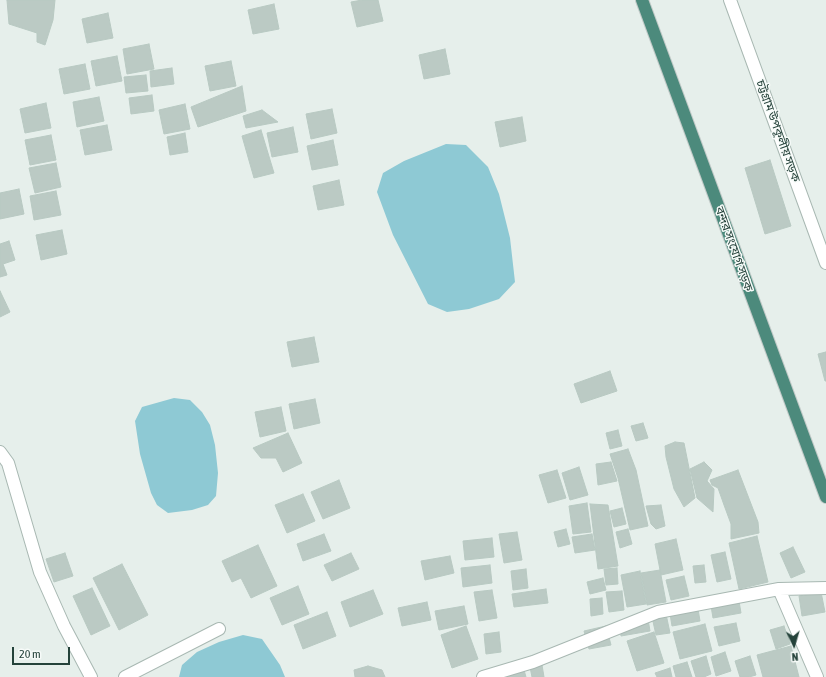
<!DOCTYPE html>
<meta charset="utf-8">
<style>
body{margin:0}
#map{position:relative;width:826px;height:677px;overflow:hidden;background:#e6efeb;font-family:"Asap Condensed",sans-serif}
canvas{display:block}
.north{position:absolute;left:774px;top:625px;width:40px;height:40px;-webkit-text-stroke:3px #f7fbf9;paint-order:stroke;rotate:175deg;font-size:11px;font-weight:700;line-height:16px;text-align:center;color:#24423a}
.north::after{content:'';display:block;margin:auto;width:14px;height:18px;background:#24423a;clip-path:polygon(50% 0,100% 100%,50% 72%,0 100%)}
.scale{position:absolute;left:12px;top:647px;width:58px;height:18px;box-sizing:border-box;border:2px solid #24423a;border-top:0;padding-left:5px;font-size:12px;line-height:14px;white-space:nowrap;color:#24423a;-webkit-text-stroke:3px #f7fbf9;paint-order:stroke}
</style>
<div id="map">
<canvas width="826" height="677"></canvas>
<div class="north">N</div>
<div class="scale">20 m</div>
</div>
<script>
const ctx = document.querySelector('canvas').getContext('2d');
ctx.lineJoin = 'round';
function paint(path, color) {
  ctx.fillStyle = color;
  ctx.fill(path, 'evenodd');
}
function shape(rows) {
  const path = new Path2D();
  for (const r of rows) {
    path.moveTo(r[0], r[1]);
    for (let i = 2; i < r.length; i += 2) path.lineTo(r[i], r[i + 1]);
  }
  return path;
}
function trace(path, color, width, dash) {
  ctx.strokeStyle = color;
  ctx.lineWidth = width;
  ctx.lineCap = dash ? 'butt' : 'round';
  ctx.setLineDash(dash || []);
  ctx.stroke(path);
}
function write(font, color, halo, rows, align = 'center') {
  ctx.font = font + ' "Asap Condensed","Noto Sans Bengali",sans-serif';
  ctx.lineWidth = 3;
  ctx.setLineDash([]);
  ctx.textBaseline = 'middle';
  ctx.strokeStyle = halo;
  ctx.fillStyle = color;
  for (const [text, x, y, turn = 0] of rows) {
    ctx.save();
    ctx.translate(x, y);
    ctx.rotate((+turn || 0) * Math.PI / 180);
    ctx.textAlign = isNaN(turn) ? turn : align;
    if (halo) ctx.strokeText(text, 0, 0);
    ctx.fillText(text, 0, 0);
    ctx.restore();
  }
}
paint(shape([
 [446,144,466,145,488,167,499,194,510,238,515,282,499,299,469,309,447,312,428,304,393,235,377,192,383,173,404,161],
 [174,398,190,400,202,412,210,425,215,445,218,473,216,496,208,505,192,510,168,513,157,505,151,493,140,454,135,421,142,407],
 [243,635,262,639,280,665,285,677,179,677,182,665,197,652,219,642]
]), '#8ec9d4');
const building = shape([
 [7,0,55,0,53,20,45,45,37,42,37,33,9,24,7,0],
 [362,0,378,0,383,21,357,27,351,2,362,0],
 [274,4,279,29,253,34,248,10,274,4],
 [108,13,113,38,87,43,82,19,108,13],
 [149,44,154,69,127,74,123,49,149,44],
 [445,49,450,74,424,79,419,55,445,49],
 [117,56,122,81,96,86,91,61,117,56],
 [231,61,236,86,210,91,205,66,231,61],
 [85,64,90,89,64,94,59,69,85,64],
 [172,68,174,84,151,87,150,71,172,68],
 [146,75,148,91,126,93,124,77,146,75],
 [242,86,246,111,198,127,191,107,242,86],
 [152,95,154,111,131,114,129,98,152,95],
 [99,97,104,121,77,127,73,102,99,97],
 [46,103,51,128,25,133,20,109,46,103],
 [185,104,190,129,164,134,159,110,185,104],
 [332,109,337,133,311,139,306,114,332,109],
 [262,110,278,122,246,128,243,116,262,110],
 [522,117,526,141,500,147,495,122,522,117],
 [107,125,112,150,85,155,80,130,107,125],
 [293,127,298,152,272,157,267,133,293,127],
 [261,130,274,173,254,178,242,136,261,130],
 [185,133,188,152,170,155,167,137,185,133],
 [51,135,56,160,30,165,25,140,51,135],
 [333,140,338,165,312,170,307,146,333,140],
 [770,160,791,226,765,234,745,168,770,160],
 [56,163,61,187,35,193,29,168,56,163],
 [339,180,344,205,318,210,313,186,339,180],
 [19,189,24,214,0,219,0,193,19,189],
 [56,191,61,215,34,220,30,196,56,191],
 [62,230,67,254,41,260,36,235,62,230],
 [9,241,15,260,3,264,7,275,0,277,0,244,9,241],
 [0,291,10,312,0,317,0,291],
 [314,337,319,362,292,367,287,342,314,337],
 [826,352,826,381,825,381,818,354,826,352],
 [610,371,617,391,581,403,574,384,610,371],
 [315,399,320,423,294,429,289,404,315,399],
 [281,407,286,431,260,437,255,412,281,407],
 [643,423,648,438,636,441,631,426,643,423],
 [618,430,622,446,610,449,606,433,618,430],
 [288,433,302,463,283,472,276,458,261,458,253,448,288,433],
 [675,442,684,443,695,498,684,507,674,489,666,457,665,446,675,442],
 [628,449,636,470,648,526,630,530,618,478,610,454,628,449],
 [611,462,617,481,598,485,596,464,611,462],
 [704,462,712,470,707,481,714,489,713,512,697,498,690,469,704,462],
 [579,467,588,495,570,500,562,473,579,467],
 [557,470,566,498,548,503,539,475,557,470],
 [738,470,758,522,759,533,731,539,731,524,724,505,718,488,712,485,710,480,738,470],
 [339,480,350,508,323,519,311,492,339,480],
 [303,494,315,521,287,533,275,505,303,494],
 [587,503,591,532,573,534,569,506,587,503],
 [590,504,608,505,618,566,598,569,590,504],
 [661,505,665,526,656,529,651,524,646,506,661,505],
 [622,508,626,524,614,527,610,511,622,508],
 [566,529,570,544,558,547,554,532,566,529],
 [628,529,632,544,620,548,616,532,628,529],
 [517,532,522,560,504,563,499,534,517,532],
 [324,534,331,551,303,561,297,544,324,534],
 [592,534,595,550,575,553,572,537,592,534],
 [757,536,768,582,739,589,729,543,757,536],
 [492,538,494,557,465,560,463,541,492,538],
 [676,539,683,570,661,575,655,544,676,539],
 [258,545,277,586,251,598,241,578,232,582,222,561,258,545],
 [793,547,805,572,791,578,780,553,793,547],
 [725,552,731,579,717,582,711,555,725,552],
 [65,553,73,576,54,582,46,559,65,553],
 [351,553,359,569,332,581,324,565,351,553],
 [450,556,454,573,425,580,421,561,450,556],
 [122,564,148,615,119,630,93,578,122,564],
 [490,565,492,583,463,587,461,568,490,565],
 [704,565,706,582,695,583,693,566,704,565],
 [617,568,618,584,606,585,604,569,617,568],
 [526,569,528,588,513,590,511,571,526,569],
 [660,570,666,602,647,605,641,573,660,570],
 [640,571,646,604,627,607,621,575,640,571],
 [684,576,689,596,671,600,666,580,684,576],
 [603,578,606,590,590,594,587,582,603,578],
 [298,586,309,614,282,625,270,598,298,586],
 [92,588,110,626,91,635,73,596,92,588],
 [546,589,548,603,514,607,512,594,546,589],
 [373,590,383,614,350,627,341,602,373,590],
 [492,590,497,618,479,621,474,592,492,590],
 [622,591,624,610,609,612,606,592,622,591],
 [821,592,825,612,802,616,799,596,821,592],
 [602,598,603,614,591,616,590,599,602,598],
 [739,601,741,613,713,618,711,606,739,601],
 [427,602,431,620,402,626,398,608,427,602],
 [464,606,468,624,439,630,435,611,464,606],
 [698,609,700,621,672,626,670,614,698,609],
 [327,612,336,636,303,649,294,625,327,612],
 [666,614,670,633,656,635,652,617,666,614],
 [648,619,650,631,621,636,620,624,648,619],
 [736,623,740,641,719,646,714,627,736,623],
 [705,624,712,651,680,659,673,632,705,624],
 [466,626,478,659,452,668,441,635,466,626],
 [606,626,611,645,589,649,584,631,606,626],
 [784,626,790,644,776,649,770,630,784,626],
 [499,632,501,652,486,654,484,634,499,632],
 [654,632,664,663,637,671,627,641,654,632],
 [791,646,799,677,763,677,757,655,791,646],
 [725,652,731,671,716,676,711,657,725,652],
 [706,656,711,674,704,677,696,677,691,661,706,656],
 [750,656,756,675,749,677,740,677,735,661,750,656],
 [687,662,692,677,676,677,673,666,687,662],
 [542,665,544,677,532,677,530,667,542,665],
 [368,666,382,670,385,677,355,677,354,670,368,666],
 [670,668,672,677,657,677,655,673,670,668],
 [524,670,526,677,503,677,524,670]
]);
paint(building, '#bbcac4');
trace(building, '#b8c9c2', 1);
const minor = shape([
 [730,0,826,263],
 [0,452,8,463,40,572,64,626,91,677],
 [779,589,817,677],
 [125,677,219,629],
 [483,677,533,662,658,612,779,589,826,588]
]);
const trunk = shape([
 [642,0,826,497]
]);
trace(minor, '#a8b8b2', 14);
trace(trunk, '#c2cac8', 14);
trace(minor, '#fff', 12);
trace(trunk, '#4c8a7c', 12);
write('12px', '#24423a', '#f7fbf9', [
 ["চট্টগ্রাম উপকূলীয় সড়ক",778,131,70],
 ["বন্দর সংযোগ সড়ক",734,249,70]
]);
</script>
